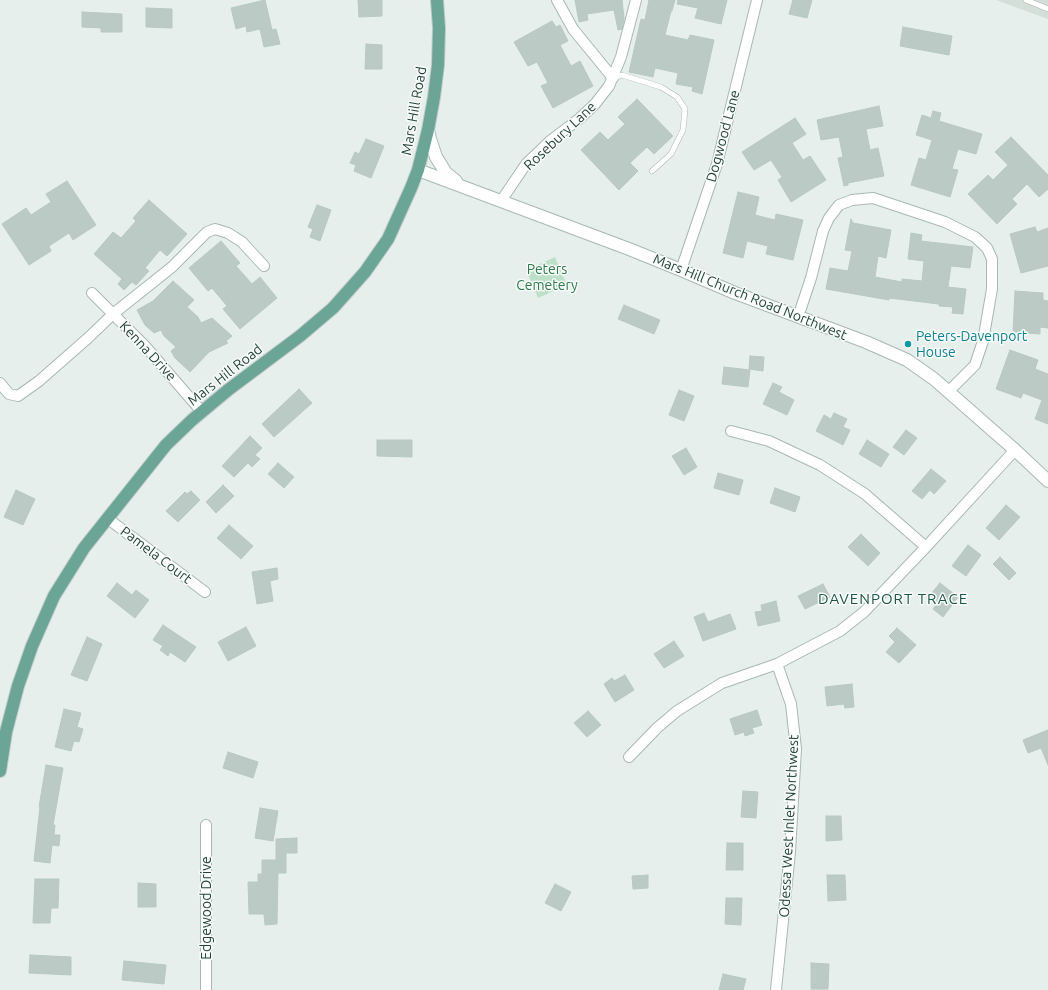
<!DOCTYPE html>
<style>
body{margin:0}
canvas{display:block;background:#e6efeb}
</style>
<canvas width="1048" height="990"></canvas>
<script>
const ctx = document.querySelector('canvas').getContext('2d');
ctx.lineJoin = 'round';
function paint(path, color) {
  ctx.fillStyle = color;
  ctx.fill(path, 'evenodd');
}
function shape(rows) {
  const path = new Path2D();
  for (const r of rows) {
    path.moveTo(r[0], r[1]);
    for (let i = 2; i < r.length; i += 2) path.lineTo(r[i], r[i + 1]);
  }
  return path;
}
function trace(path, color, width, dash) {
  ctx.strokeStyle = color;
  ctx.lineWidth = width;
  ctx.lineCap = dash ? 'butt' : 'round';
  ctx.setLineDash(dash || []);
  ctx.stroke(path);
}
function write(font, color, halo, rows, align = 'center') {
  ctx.font = font + ' Ubuntu,sans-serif';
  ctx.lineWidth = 3;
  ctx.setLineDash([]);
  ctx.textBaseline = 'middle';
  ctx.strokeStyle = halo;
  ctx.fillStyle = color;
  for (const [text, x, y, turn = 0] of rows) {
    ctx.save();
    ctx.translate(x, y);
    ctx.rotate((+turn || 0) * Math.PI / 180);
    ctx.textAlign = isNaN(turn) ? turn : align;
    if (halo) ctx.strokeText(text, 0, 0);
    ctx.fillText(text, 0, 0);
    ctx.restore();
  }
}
paint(shape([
 [996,0,1048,0,1048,19]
]), '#d4dfda');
paint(shape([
 [555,257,567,285,538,298,526,270]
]), '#bfe0c8');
const building = shape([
 [265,0,272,30,276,29,280,44,264,47,260,29,247,32,246,26,236,29,231,8,265,0],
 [358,0,382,0,382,16,359,17,358,0],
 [575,0,622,0,624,18,622,29,618,30,614,10,587,14,588,20,579,22,575,0],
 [649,0,675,0,672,11,671,11,665,35,688,40,690,35,714,40,702,94,692,91,693,87,676,84,678,73,655,68,653,77,629,72,641,19,645,20,649,0],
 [678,0,727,0,721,24,695,18,698,8,677,4,678,0],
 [793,0,812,0,807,18,789,14,793,0],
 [146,8,172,9,172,28,146,27,146,8],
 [82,12,122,14,122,32,101,32,101,28,82,27,82,12],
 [552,21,556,27,560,25,568,41,560,45,571,66,580,61,593,86,553,108,541,86,548,83,537,62,528,66,514,42,552,21],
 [903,27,952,36,949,55,900,46,903,27],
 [366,44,382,45,382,69,365,69,366,44],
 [637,99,673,136,654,154,647,147,630,163,638,171,619,190,581,150,600,132,608,140,625,124,618,117,637,99],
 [879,106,883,126,866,129,870,150,878,148,884,176,848,183,848,185,844,186,838,158,843,157,839,137,821,140,817,120,879,106],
 [933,111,941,113,939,121,982,134,976,154,958,149,952,169,958,170,950,197,911,185,919,158,926,160,932,140,916,135,922,115,931,118,933,111],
 [795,118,806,134,792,143,803,160,810,156,826,180,791,202,778,180,782,177,771,160,754,170,742,152,795,118],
 [1011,137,1048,175,1048,189,1039,197,1027,184,1012,199,1017,204,997,224,968,194,988,175,993,180,1008,165,995,152,1011,137],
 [366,139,384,146,371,178,354,171,356,165,350,163,355,152,359,154,366,139],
 [67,181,96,225,73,240,69,233,49,246,51,251,29,265,2,224,26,208,31,215,51,202,46,194,67,181],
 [738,192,759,197,755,215,775,220,776,214,803,220,793,260,766,254,768,246,747,241,743,258,723,253,738,192],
 [149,200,187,234,167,256,160,250,145,268,149,271,136,285,132,282,124,290,118,284,122,279,94,254,113,232,121,238,136,221,133,218,149,200],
 [317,205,331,210,320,241,310,237,313,229,308,227,317,205],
 [851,219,853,223,891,230,886,258,878,256,875,277,902,282,902,279,922,281,924,261,908,259,911,233,922,235,921,241,973,247,970,268,951,266,948,287,966,289,963,314,952,313,953,307,939,306,939,304,889,298,889,300,826,289,830,268,848,271,852,251,845,250,851,219],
 [1035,227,1037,232,1048,228,1048,266,1021,273,1010,234,1035,227],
 [221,241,240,263,236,266,252,284,260,277,277,298,240,329,223,309,227,306,212,288,208,291,189,268,221,241],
 [173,281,194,300,187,307,198,317,201,323,212,318,232,336,226,341,228,343,209,352,190,372,175,358,171,351,176,347,164,336,161,330,154,333,145,325,137,310,153,301,173,281],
 [1015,291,1043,293,1043,300,1048,301,1048,328,1040,327,1040,334,1013,332,1015,291],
 [624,305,660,320,654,334,618,319,624,305],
 [1010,350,1038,360,1035,369,1048,374,1048,424,1035,419,1042,400,1023,393,1021,398,996,389,1010,350],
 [750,356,764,357,763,371,749,369,750,356],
 [724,367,750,370,748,387,722,384,724,367],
 [773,383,782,387,779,392,794,400,787,415,763,404,773,383],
 [299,389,312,403,274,437,262,424,299,389],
 [679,390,694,396,684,421,669,415,679,390],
 [834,413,847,419,843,427,850,430,843,445,816,431,824,415,831,419,834,413],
 [906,430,917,438,904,455,893,447,906,430],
 [250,436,262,448,255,455,260,459,252,467,248,463,234,477,222,466,250,436],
 [377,440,412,440,412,457,377,456,377,440],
 [867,440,889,454,881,467,859,454,867,440],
 [686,448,697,467,684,475,672,456,686,448],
 [278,463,294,477,284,488,268,474,278,463],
 [931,469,946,481,934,494,930,490,922,499,912,491,931,469],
 [718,473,743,480,739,495,714,488,718,473],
 [223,485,234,496,216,513,206,502,223,485],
 [775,488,800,497,795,512,770,503,775,488],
 [16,490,35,499,23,525,4,517,16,490],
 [191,491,200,500,178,522,166,511,185,492,187,494,191,491],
 [1006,505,1020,517,999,540,986,528,1006,505],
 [229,525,253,546,241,559,217,538,229,525],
 [861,534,880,553,868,566,848,547,861,534],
 [968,545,981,555,966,576,952,566,968,545],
 [1000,557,1016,573,1009,580,993,564,1000,557],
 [277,568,278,579,270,581,273,601,257,604,252,572,277,568],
 [117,583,132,595,136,590,149,600,135,618,107,596,117,583],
 [940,583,958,597,943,617,933,609,938,602,930,595,940,583],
 [823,584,830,597,805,609,798,596,823,584],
 [776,601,780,621,758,626,755,612,762,611,761,605,776,601],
 [704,613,708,622,730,614,736,629,703,641,694,617,704,613],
 [163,625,196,647,185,662,170,652,168,656,160,650,163,646,153,640,163,625],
 [246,627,256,646,228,661,218,642,246,627],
 [897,628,916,645,899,663,886,652,895,642,889,636,897,628],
 [87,637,102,644,87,681,71,675,87,637],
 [674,641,684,656,664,668,654,654,674,641],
 [625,675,634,690,615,702,604,684,612,678,614,681,625,675],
 [852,684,854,707,845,708,844,704,827,706,825,687,852,684],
 [64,709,81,713,77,727,83,729,79,742,74,741,71,751,55,747,64,709],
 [757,710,762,725,752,728,754,733,745,736,744,732,735,735,730,719,757,710],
 [588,711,601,725,587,737,574,723,588,711],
 [1048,730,1048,765,1041,748,1028,753,1023,740,1048,730],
 [228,752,258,762,253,778,223,768,228,752],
 [46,765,63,768,53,825,55,825,54,835,60,835,59,846,52,845,50,863,34,861,40,807,39,807,46,765],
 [743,791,758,792,756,818,741,817,743,791],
 [260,808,278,811,273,841,255,838,260,808],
 [826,816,841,816,842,840,826,841,826,816],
 [297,838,297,853,286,853,286,873,278,873,277,924,265,925,264,914,249,914,248,882,258,882,258,874,262,874,262,860,276,860,276,839,297,838],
 [727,843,743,843,743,870,726,870,727,843],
 [648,875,648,888,633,889,632,876,648,875],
 [827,875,845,875,846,900,828,901,827,875],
 [35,879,59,879,58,908,51,908,50,923,33,923,35,879],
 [138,883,156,884,156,907,138,907,138,883],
 [555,884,571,892,561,911,545,903,555,884],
 [726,898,742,898,741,925,725,924,726,898],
 [30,955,71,957,71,975,29,973,30,955],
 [124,961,166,965,164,984,122,980,124,961],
 [811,963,829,964,828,989,811,989,811,963],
 [723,974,746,979,743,990,719,990,723,974]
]);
paint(building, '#bbcac4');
trace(building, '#b8c9c2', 1);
const service = shape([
 [1026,0,1048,9],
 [614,78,622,75,661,87,677,97,685,109,683,130,671,154,652,171]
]);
const minor = shape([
 [557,0,573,29,613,78],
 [501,201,526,164,550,141,579,119,595,104,609,86,621,57,636,0],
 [681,270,717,164,757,0],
 [92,293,145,346,202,412],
 [798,317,811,278,823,231,829,218,839,205,852,200,873,198,945,222,975,237,987,248,992,259,992,289,983,341,975,365,949,391],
 [0,383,9,394,18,396,39,381,88,338,113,314,172,267,207,232,215,229,228,233,242,242,264,266],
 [731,431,769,441,820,465,865,494,926,547],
 [107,518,205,592],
 [629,757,657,728,677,711,722,683,777,664,840,631,864,612,926,547,1015,450],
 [206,825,206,990],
 [776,990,790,852,796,749,791,704,777,664]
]);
const tertiary = shape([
 [428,130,430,139,436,157,446,173,456,181],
 [418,170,629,249,681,270,735,293,866,342,907,360,934,379,1015,450,1048,481]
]);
const primary = shape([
 [0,771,6,732,18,686,32,646,54,596,84,548,166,445,192,420,228,390,300,336,333,308,365,272,388,239,411,188,418,170,428,130,434,97,438,65,439,28,437,0]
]);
trace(service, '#a8b8b2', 6);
trace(minor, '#a8b8b2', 12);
trace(tertiary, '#a8b8b2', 14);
trace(primary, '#c2cac8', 14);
trace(service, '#fff', 5);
trace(minor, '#fff', 10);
trace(tertiary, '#fff', 12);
trace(primary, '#6aa596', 12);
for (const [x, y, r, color] of [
 [908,344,4,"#0f9aa8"]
]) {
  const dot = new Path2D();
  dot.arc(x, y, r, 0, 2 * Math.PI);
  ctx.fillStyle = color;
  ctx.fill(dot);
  trace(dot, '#f7fbf9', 1.5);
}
write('14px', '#24423a', '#f7fbf9', [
 ["Mars Hill Road",414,111,-80],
 ["Rosebury Lane",560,136,-43],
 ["Dogwood Lane",723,136,-75],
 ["Mars Hill Church Road Northwest",750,297,22],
 ["Kenna Drive",148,351,47],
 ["Mars Hill Road",225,375,-38],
 ["Pamela Court",156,555,37],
 ["Odessa West Inlet Northwest",789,826,-87],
 ["Edgewood Drive",206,908,-90]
]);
write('14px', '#2d7a4b', '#f7fbf9', [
 ["Peters",547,269],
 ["Cemetery",547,285]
]);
write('14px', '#0d838f', '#f7fbf9', [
 ["Peters-Davenport",916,336],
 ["House",916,352]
], 'left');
ctx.letterSpacing = '1px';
write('15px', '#1f5548', '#f7fbf9', [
 ["DAVENPORT TRACE",893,599]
]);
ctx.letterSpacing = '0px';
</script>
